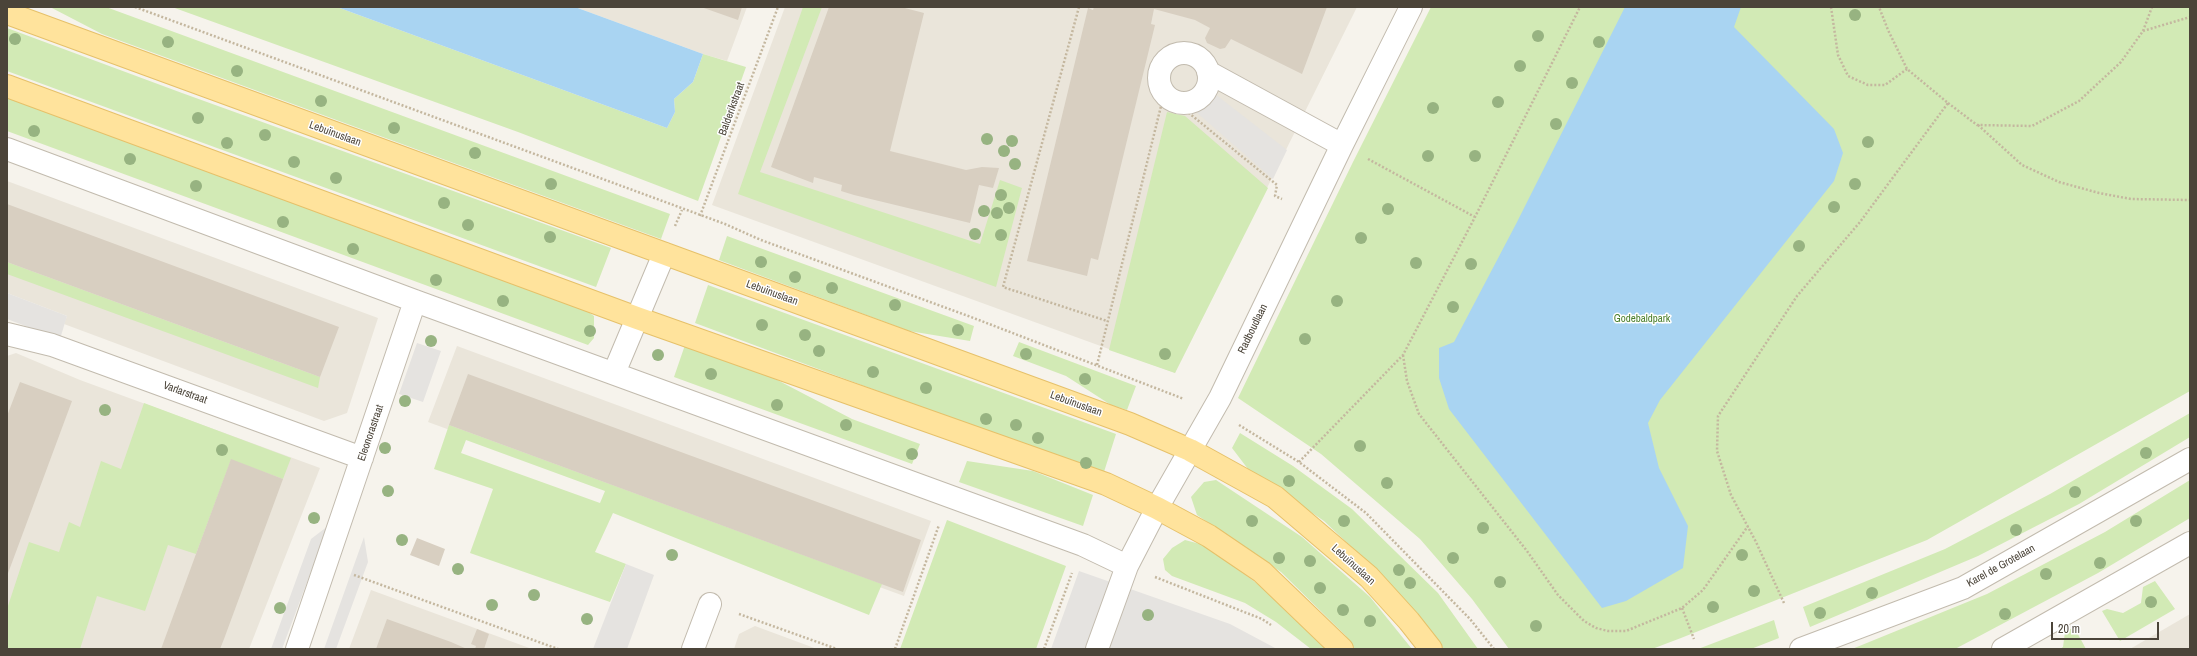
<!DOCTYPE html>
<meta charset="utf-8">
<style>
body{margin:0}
#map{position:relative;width:2197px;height:656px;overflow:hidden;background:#f6f3ec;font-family:"Archivo Narrow",sans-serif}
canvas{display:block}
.frame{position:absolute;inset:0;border:8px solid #4b4439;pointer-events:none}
.scale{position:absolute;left:2051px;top:622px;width:108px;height:18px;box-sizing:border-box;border:2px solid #4b4439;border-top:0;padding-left:5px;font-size:12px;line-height:14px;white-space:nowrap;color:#4b4439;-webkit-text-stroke:3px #fff;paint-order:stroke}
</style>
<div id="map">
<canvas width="2197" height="656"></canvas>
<div class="frame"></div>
<div class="scale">20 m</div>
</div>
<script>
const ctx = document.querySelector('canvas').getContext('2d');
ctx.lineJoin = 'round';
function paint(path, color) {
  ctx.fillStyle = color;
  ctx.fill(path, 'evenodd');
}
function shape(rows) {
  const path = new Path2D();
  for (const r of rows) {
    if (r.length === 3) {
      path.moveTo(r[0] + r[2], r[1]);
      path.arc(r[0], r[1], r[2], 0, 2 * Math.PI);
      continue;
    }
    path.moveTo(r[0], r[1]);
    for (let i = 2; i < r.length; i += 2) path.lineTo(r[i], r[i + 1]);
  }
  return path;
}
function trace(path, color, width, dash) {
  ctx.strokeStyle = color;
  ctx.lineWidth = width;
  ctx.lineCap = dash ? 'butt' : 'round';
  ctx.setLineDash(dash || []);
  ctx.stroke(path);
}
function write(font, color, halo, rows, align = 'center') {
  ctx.font = font + ' "Archivo Narrow",sans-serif';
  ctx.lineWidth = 3;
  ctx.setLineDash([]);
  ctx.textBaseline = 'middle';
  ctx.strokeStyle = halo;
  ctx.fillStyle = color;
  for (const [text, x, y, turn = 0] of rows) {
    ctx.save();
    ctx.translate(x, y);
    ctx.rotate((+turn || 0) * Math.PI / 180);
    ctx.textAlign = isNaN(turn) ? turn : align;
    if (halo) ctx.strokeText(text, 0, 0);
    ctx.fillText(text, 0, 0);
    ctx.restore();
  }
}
paint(shape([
 [575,7,747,7,727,61,703,54],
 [785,7,1357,7,1175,373,712,205],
 [7,181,378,318,347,413,324,421,64,324,67,316,7,293],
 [457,346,931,521,904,596,428,422],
 [16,353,80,380,320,468,249,649,7,649,7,356],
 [371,590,532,649,349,649],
 [2190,614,2190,649,2130,649],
 [755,626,817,649,734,649,739,634]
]), '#eae5da');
paint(shape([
 [50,7,106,7,670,214,661,239,102,34],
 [172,7,337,7,667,128,675,112,674,99,693,82,703,54,746,67,698,201,518,132],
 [803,7,822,7,760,172,980,244,1000,180,1022,188,996,287,738,194],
 [1431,7,2190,7,2190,391,1927,540,1681,638,1652,649,1509,649,1472,599,1420,539,1321,454,1238,398,1353,162],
 [7,28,182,93,611,248,596,287,7,71],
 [7,96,578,305,594,316,594,338,588,345,7,131],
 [1167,112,1185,116,1268,188,1175,373,1109,350],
 [727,236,974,326,970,341,909,331,719,260],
 [7,262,320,377,318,388,7,274],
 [708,285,1116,434,1103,475,695,323],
 [1019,342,1136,386,1127,410,1111,405,1066,376,1013,356],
 [685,345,760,371,852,419,920,444,912,464,674,377],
 [144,403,291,458,283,479,231,460,196,554,168,545,145,611,97,596,80,649,7,649,7,609,29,542,59,552,69,522,80,527,101,461,121,469],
 [2190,413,2190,437,2079,504,1978,556,1810,627,1803,607,1945,549,2050,494],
 [449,425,882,584,869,615,613,513,595,552,626,564,610,602,470,553,493,489,434,469],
 [466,440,605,491,600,503,461,453],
 [1240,433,1293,466,1352,509,1438,593,1478,649,1444,649,1379,573,1324,521,1248,469,1232,448],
 [967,461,1033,471,1093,495,1083,526,959,482],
 [1216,480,1302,537,1370,597,1412,649,1355,649,1345,635,1281,572,1197,515,1191,497,1204,482],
 [2190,480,2190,518,2098,573,1955,649,1852,649,1987,594,2105,532],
 [947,520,1066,566,1036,649,900,649],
 [1185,540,1204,545,1273,595,1326,649,1311,649,1276,622,1245,603,1172,576,1165,570,1163,559,1172,548],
 [2155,581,2175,609,2120,641,2102,611,2107,609,2123,613,2141,603,2143,587],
 [1774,620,1779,638,1751,649,1698,649],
 [2074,627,2086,649,2060,649,2063,647,2065,632]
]), '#d2eab5');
paint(shape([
 [1215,94,1287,150,1273,179,1195,111],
 [7,293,67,316,60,339,7,319],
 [417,343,441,351,423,402,399,394],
 [328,526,282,649,271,649,311,539],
 [364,537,368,562,336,649,324,649],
 [626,564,654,575,627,649,593,649],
 [1079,571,1230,624,1277,649,1051,649]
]), '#e5e3e0');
paint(shape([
 [337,7,575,7,703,54,693,82,674,99,675,112,667,128],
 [1625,7,1741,7,1734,27,1834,129,1843,153,1834,181,1660,400,1648,423,1659,468,1688,526,1683,568,1626,601,1602,608,1449,409,1439,378,1439,348,1454,342,1516,224]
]), '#a9d4f2');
paint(shape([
 [701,7,742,7,738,20],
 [829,7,901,7,924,13,890,151,966,170,982,167,999,168,993,188,979,185,970,223,854,195,841,191,842,185,814,177,813,183,771,167],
 [1094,7,1327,7,1302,74,1231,39,1225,48,1220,49,1207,43,1205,38,1210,28,1195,20,1154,9,1151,24,1155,25,1098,260,1091,258,1087,276,1027,261,1088,8,1093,10],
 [7,204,339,327,320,377,7,262],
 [468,374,921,540,903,592,449,425],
 [20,382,72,401,7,576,7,416],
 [231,459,283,479,224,639,220,649,161,649],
 [417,538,445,549,439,566,410,555],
 [387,619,451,642,467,649,376,649],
 [477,629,489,634,484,649,475,649,476,646,471,644]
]), '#d8cfc1');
const street = shape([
 [1184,78,25],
 [1208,72,1342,145],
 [7,149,415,301,1083,545,1127,566],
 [7,334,52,345,362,458],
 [614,373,664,254],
 [297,649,415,301],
 [693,649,710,604],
 [1097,649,1127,566,1157,508,1220,398,1342,145,1411,7],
 [1801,649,1963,588,2190,459],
 [2003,649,2190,543]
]);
const primary = shape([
 [7,13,1130,424,1190,450,1275,497,1369,577,1409,621,1431,649],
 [7,86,637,318,1106,484,1157,508,1209,536,1262,572,1342,649]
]);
trace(street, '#c2bbae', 24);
trace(primary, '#e6c16a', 24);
trace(shape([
 [135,7,725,224,761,240,971,317,1184,399],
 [1079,7,1003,287,1107,321],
 [1831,7,1838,55,1848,76,1868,85,1885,85,1907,69],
 [2143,31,2152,7],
 [1173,100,1277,185,1275,196,1282,199],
 [1948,103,1977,125,2032,126,2079,101,2121,62,2143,31,2190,17],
 [1978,125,2022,165,2059,182,2099,193,2131,199,2190,200],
 [1368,159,1475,217],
 [700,216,778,7],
 [675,226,682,210],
 [1403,355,1407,381,1419,414,1527,551,1558,595,1584,621,1596,628,1608,631,1626,631,1682,608,1703,590,1748,526],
 [1097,365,1164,94],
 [1239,425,1299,462,1366,513,1470,619,1494,649],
 [1299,462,1403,355,1475,217,1580,7],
 [354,575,558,649],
 [1155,577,1262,619,1271,625],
 [1784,603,1756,542,1731,495,1717,451,1718,416,1797,296,1860,222,1948,103,1907,69,1888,30,1879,7],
 [1682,608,1694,639],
 [739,614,837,649],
 [895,649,939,525],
 [1044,649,1072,573]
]), '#c4b79f', 2.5, [2, 2]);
trace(street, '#fff', 22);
trace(primary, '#ffe39c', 22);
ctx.fillStyle = '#97b381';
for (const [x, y] of [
 [1855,15],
 [1538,36],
 [15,39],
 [168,42],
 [1599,42],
 [1520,66],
 [237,71],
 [1572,83],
 [321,101],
 [1498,102],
 [1433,108],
 [198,118],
 [1556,124],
 [394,128],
 [34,131],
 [265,135],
 [987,139],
 [1012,141],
 [1868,142],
 [227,143],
 [1004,151],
 [475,153],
 [1428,156],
 [1475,156],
 [130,159],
 [294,162],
 [1015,164],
 [336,178],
 [551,184],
 [1855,184],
 [196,186],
 [1001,195],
 [444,203],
 [1834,207],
 [1009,208],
 [1388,209],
 [984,211],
 [997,213],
 [283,222],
 [468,225],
 [975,234],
 [1001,235],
 [550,237],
 [1361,238],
 [1799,246],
 [353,249],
 [761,262],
 [1416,263],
 [1471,264],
 [795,277],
 [436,280],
 [832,288],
 [503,301],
 [1337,301],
 [895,305],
 [1453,307],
 [762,325],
 [958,330],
 [590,331],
 [805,335],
 [1305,339],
 [431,341],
 [819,351],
 [1026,354],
 [1165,354],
 [658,355],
 [873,372],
 [711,374],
 [1085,379],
 [926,388],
 [405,401],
 [777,405],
 [105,410],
 [986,419],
 [846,425],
 [1016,425],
 [1038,438],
 [1360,446],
 [385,448],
 [222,450],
 [2146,453],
 [912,454],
 [1086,463],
 [1289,481],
 [1387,483],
 [388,491],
 [2075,492],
 [314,518],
 [1252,521],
 [1344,521],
 [2136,521],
 [1483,528],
 [2016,530],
 [402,540],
 [672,555],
 [1742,555],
 [1279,558],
 [1453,558],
 [1310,561],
 [2100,563],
 [458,569],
 [1399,570],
 [2046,574],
 [1500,582],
 [1410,583],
 [1320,588],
 [1754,591],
 [1872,593],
 [534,595],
 [2151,602],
 [492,605],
 [1713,607],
 [280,608],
 [1343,610],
 [1820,613],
 [2005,614],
 [1148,615],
 [587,619],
 [1370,621],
 [1536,626]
]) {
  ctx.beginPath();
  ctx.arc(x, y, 6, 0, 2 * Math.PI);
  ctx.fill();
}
write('11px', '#4b4439', '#fff', [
 ["Balderikstraat",732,109,-70],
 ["Lebuïnuslaan",335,134,20],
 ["Lebuïnuslaan",772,293,20],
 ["Radboudlaan",1253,329,-64],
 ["Varlarstraat",185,393,20],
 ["Lebuïnuslaan",1076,404,20],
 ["Eleonorastraat",371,433,-71],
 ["Lebuïnuslaan",1353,565,42],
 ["Karel de Grotelaan",2001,566,-29]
]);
write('11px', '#4a7f2a', '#fff', [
 ["Godebaldpark",1642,319]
]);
</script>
